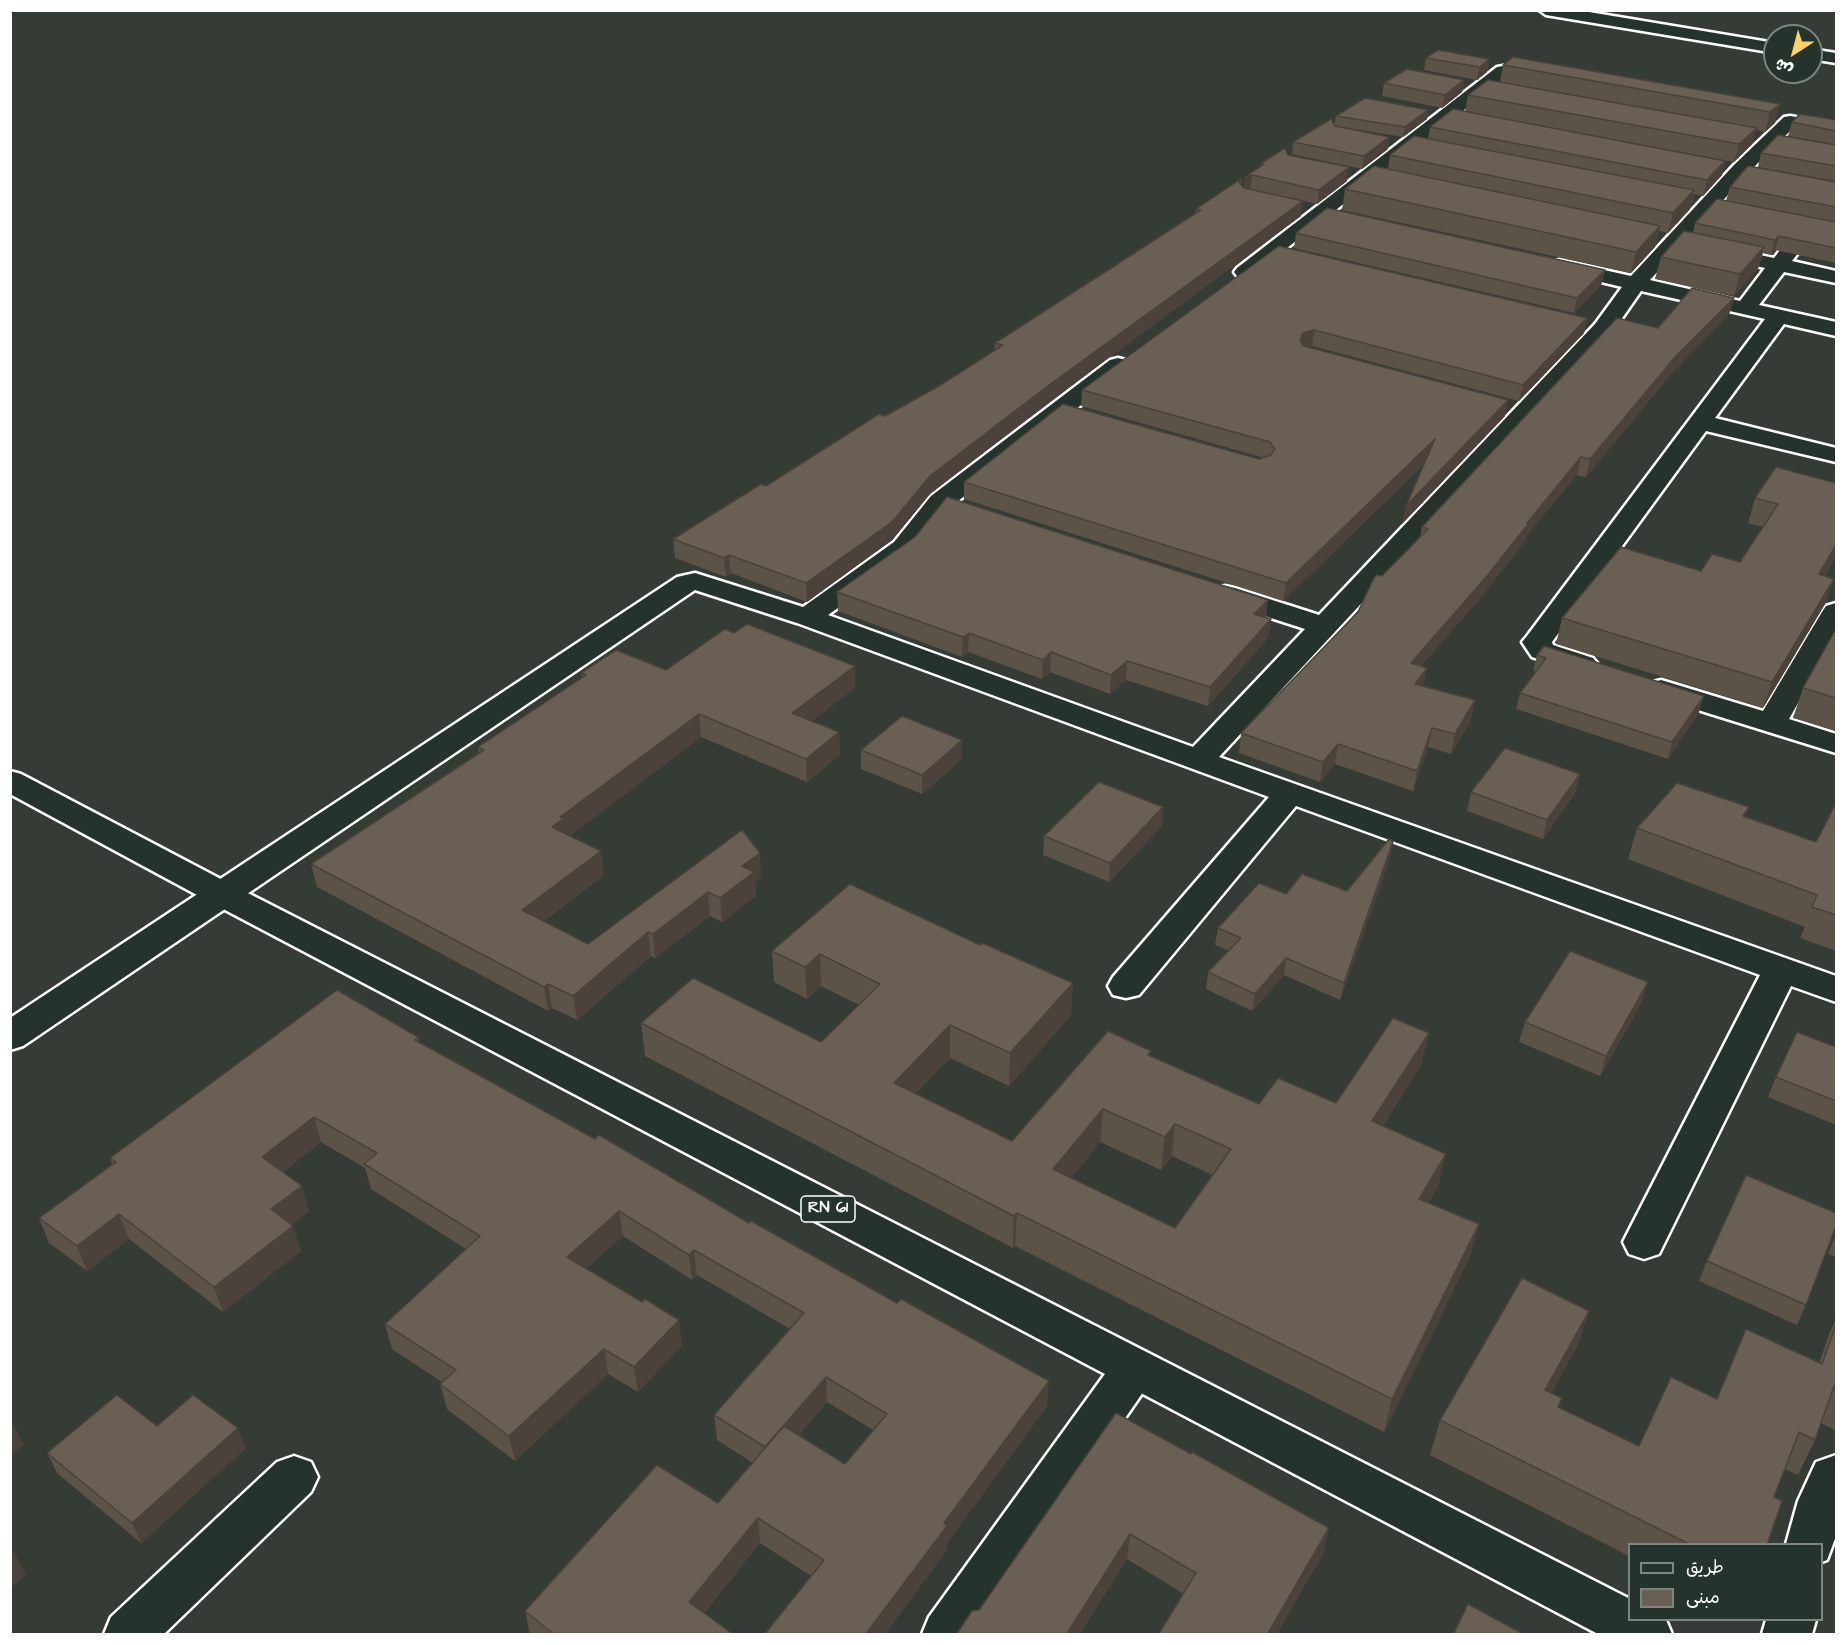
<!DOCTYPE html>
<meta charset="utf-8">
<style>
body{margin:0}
#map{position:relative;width:1847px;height:1645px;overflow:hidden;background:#343c35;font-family:"Architects Daughter","Playpen Sans Arabic",sans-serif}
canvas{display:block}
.frame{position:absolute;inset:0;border:12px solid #fff;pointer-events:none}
.legend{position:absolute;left:1628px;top:1543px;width:195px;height:78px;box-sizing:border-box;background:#26332d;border:2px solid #7d8581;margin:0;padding:8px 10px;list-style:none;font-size:18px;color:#fff}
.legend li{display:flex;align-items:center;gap:12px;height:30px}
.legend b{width:30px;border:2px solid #7d8581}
.north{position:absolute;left:1763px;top:24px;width:60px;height:60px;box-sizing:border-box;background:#26332d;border:2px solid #7d8581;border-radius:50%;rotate:216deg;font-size:16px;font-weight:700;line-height:24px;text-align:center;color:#fff}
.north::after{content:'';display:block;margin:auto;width:21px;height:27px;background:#ffd166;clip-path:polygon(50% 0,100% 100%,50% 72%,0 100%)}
</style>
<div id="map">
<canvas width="1847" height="1645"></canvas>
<div class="frame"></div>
<ul class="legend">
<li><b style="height:8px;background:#26332d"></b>طريق</li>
<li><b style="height:16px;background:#6a5f54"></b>مبنى</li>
</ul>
<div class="north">ش</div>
</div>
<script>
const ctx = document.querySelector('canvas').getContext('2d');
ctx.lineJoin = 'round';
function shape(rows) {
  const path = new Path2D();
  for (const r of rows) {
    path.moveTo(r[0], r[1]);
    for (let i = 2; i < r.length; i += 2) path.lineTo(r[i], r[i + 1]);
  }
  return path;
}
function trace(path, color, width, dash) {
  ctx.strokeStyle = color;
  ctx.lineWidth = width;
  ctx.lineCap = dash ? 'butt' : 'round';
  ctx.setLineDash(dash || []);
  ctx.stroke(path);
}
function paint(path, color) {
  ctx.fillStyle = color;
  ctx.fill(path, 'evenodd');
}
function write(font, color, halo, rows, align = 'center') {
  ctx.font = font + ' "Architects Daughter",sans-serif';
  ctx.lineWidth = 6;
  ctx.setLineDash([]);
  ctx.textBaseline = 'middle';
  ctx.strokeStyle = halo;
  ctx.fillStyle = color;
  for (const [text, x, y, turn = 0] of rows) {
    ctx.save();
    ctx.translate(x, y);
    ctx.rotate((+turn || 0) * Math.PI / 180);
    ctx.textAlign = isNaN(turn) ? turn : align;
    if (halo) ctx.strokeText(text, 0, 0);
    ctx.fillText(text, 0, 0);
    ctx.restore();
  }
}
const street = shape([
 [1539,10,1577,10,1775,43,1775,53,1546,15,1539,10],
 [1811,49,1836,53,1836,63,1811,59,1811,49],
 [1503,66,1511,71,1509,75,1251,276,1244,278,1237,276,1234,272,1237,268,1497,67,1503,66],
 [1790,116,1796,117,1799,121,1796,125,1748,173,1650,280,1740,301,1765,268,1711,256,1708,252,1711,248,1718,246,1774,258,1829,187,1836,185,1836,203,1792,261,1836,271,1836,283,1784,272,1759,305,1836,322,1836,336,1784,324,1715,418,1836,448,1836,462,1706,431,1552,642,1553,645,1593,658,1598,664,1593,670,1583,673,1532,657,1522,642,1527,636,1765,319,1641,291,1611,334,1219,757,1836,976,1836,1002,1791,986,1659,1254,1644,1259,1629,1254,1623,1242,1760,975,1296,806,1139,995,1126,998,1113,995,1108,986,1113,977,1269,797,797,623,695,590,23,1046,10,1050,10,1018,677,577,695,573,803,607,894,542,931,496,1110,360,1118,358,1126,360,1129,365,1126,370,949,508,914,554,828,615,1193,747,1305,629,1215,600,1211,594,1215,588,1225,586,1235,588,1319,615,1595,324,1622,287,1552,270,1549,266,1552,262,1559,260,1631,276,1734,165,1784,117,1790,116],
 [1836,603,1836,636,1789,719,1836,734,1836,753,1650,695,1646,689,1650,683,1661,680,1763,711,1822,612,1826,606,1836,603],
 [1134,1350,1150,1356,1156,1369,1150,1382,976,1634,922,1634,929,1617,1118,1356,1134,1350],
 [1836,1455,1836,1536,1827,1560,1822,1562,1822,1544,1786,1544,1798,1501,1816,1462,1836,1455],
 [294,1456,311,1462,318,1477,311,1492,164,1634,104,1634,111,1617,277,1462,294,1456],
 [1766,1620,1816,1620,1812,1634,1762,1634,1766,1620]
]);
const primary = shape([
 [10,771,21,774,234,886,1630,1599,1630,1620,1666,1620,1672,1634,1598,1634,210,902,10,794,10,771]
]);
trace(street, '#fff', 5);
trace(primary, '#fff', 5);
paint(street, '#26332d');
paint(primary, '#26332d');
paint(shape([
 [1426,58,1489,59,1487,72,1477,80,1424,70],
 [1503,65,1780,104,1775,123,1765,132,1756,130,1752,144,1734,162,1500,118,1722,175,1703,196,1694,194,1690,209,1668,233,1659,231,1655,247,1631,273,1342,210,1345,189,1388,169,1390,155,1428,139,1430,127,1465,112,1468,95,1500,82],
 [1464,80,1462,92,1442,108,1382,96,1384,83],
 [1336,116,1427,119,1403,137,1335,126,1388,149,1362,169,1292,154,1293,142,1334,125],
 [1836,120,1836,263,1775,250,1771,255,1763,253,1758,269,1734,296,1655,279,1661,257,1693,233,1695,223,1836,222,1726,201,1730,187,1836,182,1836,181,1758,167,1761,153,1829,143,1788,136,1792,122],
 [1288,155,1347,181,1317,204,1250,189,1248,189,1301,216,1049,402,930,494,892,540,807,602,731,573,726,577,675,558,673,539,939,386,994,351,995,343,1195,213,1196,209,1242,178,1241,185,1244,188,1245,177,1261,166,1261,163],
 [1296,233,1605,270,1601,285,1574,313,1294,248],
 [1279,246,1587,318,1584,333,1519,401,1312,346,1307,347,1508,400,1505,416,1402,524,1406,506,1424,464,1283,601,964,499,964,482,1259,459,1264,458,1081,406,1082,390],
 [1734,298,1729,314,1672,373,1586,477,1577,475,1526,536,1525,541,1483,595,1421,666,1427,668,1423,686,1471,720,1451,754,1428,747,1413,791,1335,764,1320,782,1239,753,1241,733,1358,612,1382,576,1420,537,1422,527,1658,328],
 [1776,467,1836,556,1825,576,1834,579,1825,604,1763,708,1556,644,1562,618,1701,571,1740,562,1763,527,1748,523,1755,498],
 [837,592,1266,618,1271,619,1268,638,1208,706,1126,680,1110,694,1050,672,1042,679,968,652,962,657,838,611],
 [1836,629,1836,731,1793,718,1803,688],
 [1537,655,1699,712,1668,759,1516,709,1520,693,1536,672,1533,671],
 [666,670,855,688,812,721,839,732,840,755,807,782,701,737,570,836,604,875,544,921,588,944,742,830,761,876,755,882,756,896,722,922,710,916,655,958,651,956,577,1020,552,1008,548,1011,317,887,311,864,479,753,478,747,582,678,581,673],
 [962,740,962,759,922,794,861,769,861,750],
 [1580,774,1575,793,1543,839,1467,811,1471,792],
 [1836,806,1836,951,1800,938,1805,927,1628,859,1637,828,1745,817,1816,842],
 [1163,807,1162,826,1109,882,1043,855,1044,836],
 [1390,858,1340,1000,1284,975,1252,1011,1206,989,1208,972,1229,951,1215,945,1218,928,1286,894,1347,891],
 [980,945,1073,983,1071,1015,1009,1086,950,1058,916,1093,1012,1141,1151,1056,1259,1104,1336,1103,1429,1033,1421,1065,1383,1126,1438,1187,1428,1203,1470,1257,1384,1432,1015,1246,1013,1248,645,1056,641,1023,821,1042,859,1005,821,986,807,999,774,982,772,951],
 [1100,1142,1161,1170,1172,1156,1212,1175,1175,1228,1071,1178],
 [1642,1002,1600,1076,1519,1042,1525,1022],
 [418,1037,419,1042,1047,1406,947,1543,947,1550,884,1635,764,1635,811,1576,760,1543,704,1613,734,1635,530,1635,525,1611,718,1503,753,1463,717,1440,714,1415,790,1329,697,1275,692,1280,623,1236,586,1268,682,1345,638,1392,608,1374,515,1461,447,1409,440,1384,442,1382,392,1349,385,1324,466,1249,371,1189,365,1168,321,1142,283,1172,309,1211,291,1225,301,1251,223,1312,129,1239,87,1271,49,1243,39,1218,112,1164,110,1158],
 [827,1402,873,1430,845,1464,799,1435],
 [1836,1047,1836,1125,1768,1097,1776,1077],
 [1836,1234,1836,1257,1828,1254],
 [1707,1261,1806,1305,1797,1325,1699,1281],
 [1589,1311,1577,1347,1551,1393,1559,1407,1639,1446,1717,1399,1819,1363,1830,1332,1836,1319,1836,1431,1821,1423,1815,1440,1798,1475,1785,1469,1774,1497,1767,1545,1629,1545,1629,1556,1430,1455,1440,1420],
 [1116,1413,1329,1528,1323,1554,1276,1635,1158,1635,1184,1594,1127,1559,1079,1635,956,1635,979,1610],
 [157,1426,246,1448,141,1543,57,1473,47,1453]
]), '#5b5248');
paint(shape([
 [1489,59,1487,72,1477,80,1480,67],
 [1464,80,1462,92,1442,108,1445,95],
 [1780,104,1775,123,1765,132,1770,112],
 [1428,110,1427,119,1403,137,1405,127],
 [1757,128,1752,144,1734,162,1739,144],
 [1389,137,1388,149,1362,169,1364,156],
 [1725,161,1722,175,1703,196,1707,180],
 [1349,167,1347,181,1317,204,1319,190],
 [1252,175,1250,189,1243,191,1245,177],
 [1694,190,1690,209,1668,233,1673,213],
 [1303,201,1301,216,1049,402,930,494,892,540,807,602,806,583,930,476,1049,385],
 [1660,226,1655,247,1631,273,1636,252],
 [1779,236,1775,250,1771,255,1775,240],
 [1764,247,1758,269,1734,296,1740,274],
 [1605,270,1601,285,1574,313,1577,298],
 [1734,298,1729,314,1672,373,1586,477,1590,459,1676,356],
 [1587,318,1584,333,1519,401,1523,385],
 [1314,330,1312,346,1301,349,1300,340,1303,333],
 [1508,400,1505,416,1402,524,1406,506],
 [1435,439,1432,456,1283,601,1286,583],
 [1581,457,1577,475,1526,536,1525,541,1483,595,1407,682,1411,663],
 [1836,545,1836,556,1811,600,1819,574],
 [729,555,731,573,726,577,724,558],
 [1834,579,1825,604,1763,708,1772,682],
 [1268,600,1266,619,1254,614],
 [1271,619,1268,638,1208,706,1210,687],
 [969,633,968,652,962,657,963,637],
 [1051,652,1050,672,1042,679,1043,660],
 [1127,661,1126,680,1110,694,1111,675],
 [855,666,855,688,793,736,792,713],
 [1427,668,1423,687,1415,684],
 [1704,696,1699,712,1668,759,1672,742],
 [1475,700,1471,720,1451,754,1455,734],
 [699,714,701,737,566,839,552,827,560,817],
 [1432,728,1428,747,1413,791,1417,771],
 [839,732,840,755,807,782,806,759],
 [962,740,962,759,922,794,922,775],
 [1338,744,1335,764,1320,782,1323,762],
 [1580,774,1575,793,1543,839,1547,820],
 [1163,807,1162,826,1109,882,1110,863],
 [1393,841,1390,858,1340,1000,1344,983],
 [601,851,604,875,526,934,522,910],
 [760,853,761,876,755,882,756,896,722,922,720,898,742,866],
 [708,892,710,916,655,958,653,934],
 [648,932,651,956,577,1020,573,996],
 [820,954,821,986,807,999,805,967],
 [1286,958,1284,975,1252,1011,1255,994],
 [1648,982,1642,1002,1600,1076,1606,1056],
 [1073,983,1071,1015,1009,1086,1010,1053],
 [548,984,552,1008,548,1011,544,987],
 [950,1025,950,1058,895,1115,894,1083],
 [1429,1033,1421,1065,1365,1154,1372,1121],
 [1103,1109,1100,1142,1051,1202,1053,1169],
 [314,1117,321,1142,270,1182,262,1157],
 [1175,1124,1172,1156,1161,1170,1165,1137],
 [1446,1154,1438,1187,1411,1232,1419,1199],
 [302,1186,309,1211,279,1235,271,1209],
 [619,1211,623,1236,571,1282,567,1257],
 [1017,1213,1015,1246,1013,1248,1014,1216],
 [119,1214,129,1239,87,1271,77,1246],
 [1479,1224,1470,1257,1384,1432,1392,1399],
 [293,1226,301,1251,223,1312,214,1287],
 [694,1250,697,1275,692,1280,689,1255],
 [1589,1311,1577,1347,1533,1426,1545,1390],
 [679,1320,682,1345,638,1392,634,1367],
 [604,1349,608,1374,515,1461,509,1436],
 [826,1377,827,1402,768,1472,765,1447],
 [1049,1381,1047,1406,947,1543,947,1550,884,1635,865,1635,944,1523],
 [10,1418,24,1445,10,1457],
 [238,1428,246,1448,141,1543,132,1523],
 [758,1518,760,1543,692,1627,689,1602],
 [1329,1528,1323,1554,1276,1635,1267,1635],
 [1130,1534,1127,1559,1079,1635,1066,1635],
 [12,1548,26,1575,10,1589,10,1549]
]), '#4a423b');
const building = shape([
 [1438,50,1489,59,1480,67,1426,58,1438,50],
 [1513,57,1780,104,1770,112,1503,65,1513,57],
 [1407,69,1464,80,1445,95,1384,83,1407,69],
 [1488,80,1757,128,1739,144,1468,95,1488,80],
 [1365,98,1428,110,1405,127,1336,116,1365,98],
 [1453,109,1725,161,1707,180,1430,127,1453,109],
 [1800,114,1836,120,1836,131,1792,122,1800,114],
 [1331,119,1335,126,1389,137,1364,156,1293,142,1331,119],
 [1778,135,1836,145,1836,166,1761,153,1778,135],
 [1414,136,1694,190,1673,213,1390,155,1414,136],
 [1285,148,1288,155,1349,167,1319,190,1252,175,1245,177,1264,164,1261,163,1285,148],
 [1374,166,1660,226,1636,252,1345,189,1374,166],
 [1748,166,1836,182,1836,207,1730,187,1748,166],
 [1242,178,1239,182,1244,188,1303,201,1049,385,930,476,892,522,806,583,729,555,724,558,673,539,761,484,766,486,879,414,885,416,939,386,1003,345,995,343,1201,210,1196,209,1242,178],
 [1717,199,1836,222,1836,248,1779,236,1775,240,1695,223,1717,199],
 [1327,208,1605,270,1577,298,1296,233,1327,208],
 [1684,231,1764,247,1740,274,1661,257,1684,231],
 [1279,246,1587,318,1523,385,1314,330,1303,333,1300,340,1304,346,1508,400,1406,506,1435,439,1286,583,964,482,1063,404,1259,459,1271,455,1275,449,1270,442,1082,390,1279,246],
 [1692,288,1734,298,1676,356,1590,459,1581,457,1527,523,1529,523,1487,576,1411,663,1427,668,1415,684,1475,700,1455,734,1432,728,1417,771,1338,744,1323,762,1241,733,1358,612,1374,578,1377,575,1382,576,1428,529,1422,527,1617,318,1658,328,1692,288],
 [1776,467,1836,483,1836,545,1819,574,1834,579,1772,682,1562,618,1621,547,1701,571,1712,554,1740,562,1778,504,1755,498,1776,467],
 [947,497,1268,600,1254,614,1271,619,1210,687,1127,661,1111,675,1051,652,1043,660,969,633,963,637,837,592,915,537,947,497],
 [747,624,855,666,792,713,839,732,806,759,699,714,560,817,563,819,552,827,601,851,522,910,588,944,742,830,760,853,742,866,754,872,720,898,708,892,653,934,648,932,573,996,548,984,544,987,311,864,484,750,478,747,586,675,581,673,616,650,666,670,725,629,734,633,747,624],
 [1836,629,1836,698,1803,688,1836,629],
 [1544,646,1704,696,1672,742,1520,693,1546,658,1537,655,1544,646],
 [902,716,962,740,922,775,861,750,902,716],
 [1505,748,1580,774,1547,820,1471,792,1505,748],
 [1099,782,1163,807,1110,863,1044,836,1099,782],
 [1677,783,1749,807,1743,816,1816,842,1835,805,1836,806,1836,915,1812,907,1817,895,1637,828,1677,783],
 [1389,839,1393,841,1344,983,1286,958,1255,994,1208,972,1241,938,1218,928,1259,883,1286,894,1302,874,1347,891,1389,839],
 [850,884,980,945,982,943,1073,983,1010,1053,950,1025,894,1083,1012,1141,1108,1031,1151,1051,1148,1055,1259,1104,1278,1078,1336,1103,1393,1018,1429,1033,1372,1121,1446,1154,1419,1199,1479,1224,1392,1399,1017,1213,1014,1216,641,1023,693,978,821,1042,880,984,820,954,805,967,772,951,850,884],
 [1103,1109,1165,1137,1175,1124,1231,1149,1175,1228,1053,1169,1103,1109],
 [1570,951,1648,982,1606,1056,1525,1022,1570,951],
 [337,990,418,1037,415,1040,595,1139,599,1135,749,1223,751,1221,897,1303,901,1299,1049,1381,944,1523,947,1526,865,1635,764,1635,824,1560,758,1518,689,1602,734,1635,555,1635,525,1611,657,1465,718,1503,784,1426,845,1464,887,1414,826,1377,765,1447,714,1415,804,1313,694,1250,689,1255,619,1211,567,1257,642,1302,645,1299,679,1320,634,1367,604,1349,509,1436,440,1384,456,1370,385,1324,480,1236,364,1164,377,1153,314,1117,262,1157,302,1186,271,1209,293,1226,214,1287,119,1214,77,1246,39,1218,116,1162,110,1158,337,990],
 [1797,1032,1836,1047,1836,1101,1776,1077,1797,1032],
 [1746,1175,1836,1213,1836,1226,1806,1305,1707,1261,1746,1175],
 [1522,1278,1589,1311,1545,1390,1562,1398,1558,1407,1639,1446,1671,1377,1717,1399,1746,1329,1822,1364,1836,1325,1836,1387,1834,1386,1815,1440,1799,1432,1774,1497,1782,1501,1767,1545,1691,1545,1440,1420,1522,1278],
 [117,1395,157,1426,193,1395,238,1428,132,1523,47,1453,117,1395],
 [1116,1413,1191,1454,1192,1452,1329,1528,1267,1635,1158,1635,1196,1573,1130,1534,1066,1635,956,1635,972,1611,979,1610,1116,1413],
 [1468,1604,1525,1635,1453,1635,1468,1604]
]);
paint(building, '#6a5f54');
trace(building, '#4a423b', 1.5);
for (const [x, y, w] of [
 [828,1209,54]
]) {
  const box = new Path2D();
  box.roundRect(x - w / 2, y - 13, w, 26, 4.5);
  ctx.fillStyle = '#26332d';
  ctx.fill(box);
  trace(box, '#fff', 1.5);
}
write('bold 16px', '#fff', null, [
 ["RN 61",828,1209]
]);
</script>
